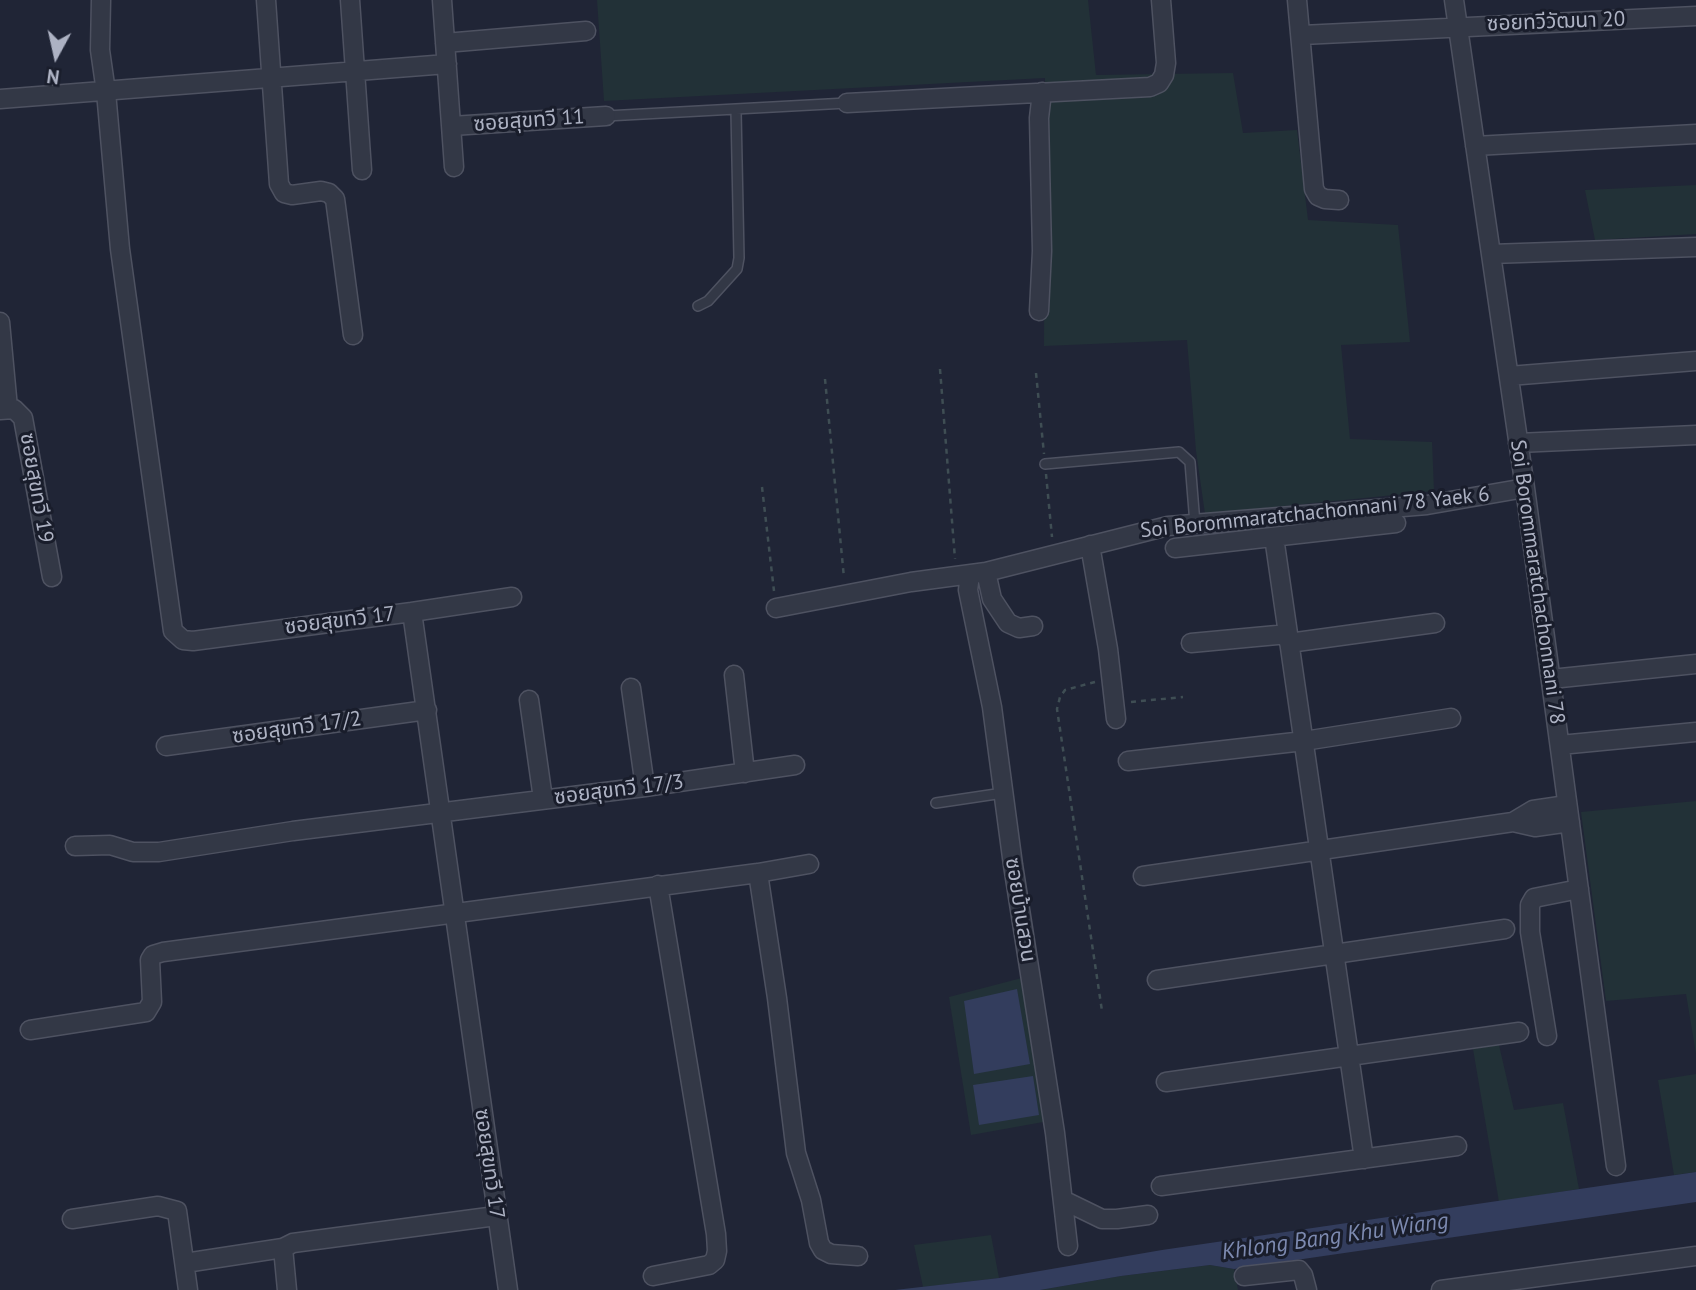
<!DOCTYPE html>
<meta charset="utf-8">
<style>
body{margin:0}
#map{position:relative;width:1696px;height:1290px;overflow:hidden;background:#202536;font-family:"PT Sans",sans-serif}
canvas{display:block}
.north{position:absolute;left:21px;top:21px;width:70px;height:70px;-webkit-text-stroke:5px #191d2b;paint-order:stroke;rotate:188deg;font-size:19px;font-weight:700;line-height:28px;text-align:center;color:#adb2c3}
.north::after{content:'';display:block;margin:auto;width:24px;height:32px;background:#adb2c3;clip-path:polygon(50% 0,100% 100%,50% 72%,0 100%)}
</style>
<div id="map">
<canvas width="1696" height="1290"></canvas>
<div class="north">N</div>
</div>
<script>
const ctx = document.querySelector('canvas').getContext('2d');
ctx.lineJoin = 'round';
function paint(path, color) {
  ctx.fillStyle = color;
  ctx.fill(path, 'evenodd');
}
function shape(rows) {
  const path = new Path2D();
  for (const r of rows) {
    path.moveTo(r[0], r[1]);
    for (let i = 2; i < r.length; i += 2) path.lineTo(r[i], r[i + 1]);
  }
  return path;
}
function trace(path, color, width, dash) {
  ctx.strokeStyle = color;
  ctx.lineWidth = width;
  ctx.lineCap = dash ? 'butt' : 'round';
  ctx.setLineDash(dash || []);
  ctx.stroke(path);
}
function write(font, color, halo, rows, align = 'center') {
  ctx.font = font + ' "PT Sans","Noto Sans Thai",sans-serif';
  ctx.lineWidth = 6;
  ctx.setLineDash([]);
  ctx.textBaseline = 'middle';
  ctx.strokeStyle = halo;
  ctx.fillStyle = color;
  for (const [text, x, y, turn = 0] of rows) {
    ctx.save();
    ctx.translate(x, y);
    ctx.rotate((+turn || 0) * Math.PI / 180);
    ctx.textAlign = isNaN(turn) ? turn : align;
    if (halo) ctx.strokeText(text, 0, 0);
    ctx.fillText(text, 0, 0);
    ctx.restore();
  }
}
paint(shape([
 [597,0,1088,0,1096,75,1233,73,1243,133,1297,130,1308,220,1398,225,1410,342,1341,345,1350,439,1432,442,1434,491,1205,514,1196,451,1187,340,1044,346,1045,78,604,101],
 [1696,185,1696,234,1595,240,1585,190],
 [1696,801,1696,1054,1686,994,1606,1001,1581,812],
 [1037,974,1060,1119,971,1135,949,997],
 [1499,1045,1514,1110,1563,1103,1579,1189,1499,1202,1473,1049],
 [1696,1074,1696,1172,1674,1175,1658,1080],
 [991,1235,999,1278,923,1287,914,1245],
 [1210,1265,1234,1269,1238,1290,1040,1290,1121,1276]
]), '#223137');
paint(shape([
 [1017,989,1030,1064,974,1074,964,1001],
 [1033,1076,1039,1115,979,1125,973,1085],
 [1696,1172,1696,1202,1234,1269,1210,1265,1121,1276,1040,1290,895,1290,999,1278,1162,1250]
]), '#333d5d');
const lane = shape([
 [606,116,847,103],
 [698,306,708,301,737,269,739,258,736,111],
 [1045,464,1179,452,1190,462,1195,524],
 [936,803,1003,793]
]);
const street = shape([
 [101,0,100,50,106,92,120,249,173,631,183,640,193,641,412,612,508,1290],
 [266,0,279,184,284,193,292,195,321,191,329,193,335,199,353,335],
 [350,0,362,170],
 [442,0,454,167],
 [1297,0,1314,189,1318,196,1325,199,1339,200],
 [1454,0,1525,488,1616,1166],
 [1302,35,1696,16],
 [445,43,586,31],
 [0,99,447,64],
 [847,103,1150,87,1159,83,1164,75,1166,63,1161,0],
 [452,126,606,116],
 [1475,146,1696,134],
 [1491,254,1696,247],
 [1039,311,1042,251,1039,118,1042,92],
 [0,322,8,408],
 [1509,376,1696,361],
 [0,410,14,409,23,418,52,577],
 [1518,443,1696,435],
 [1274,537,1364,1159],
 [1090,545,1108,649,1116,719],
 [1175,548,1396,523],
 [986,572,992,599,1008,623,1019,628,1033,626],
 [970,575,968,590,992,707,1013,865,1055,1133,1068,1246],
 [776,608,911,582,986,572,1168,526,1427,505,1525,488],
 [412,612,512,597],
 [1191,643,1288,634],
 [1289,643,1435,623],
 [734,675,745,773],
 [1551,679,1696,664],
 [631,688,645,787],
 [529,700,543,799],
 [1560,745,1696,732],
 [166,746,427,710],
 [1128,761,1304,741,1451,718],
 [1513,822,1533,810,1567,805],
 [75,846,110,845,133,852,159,852,293,831,645,787,795,765],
 [758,873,777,998,796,1153,811,1200,819,1243,823,1250,831,1254,858,1256],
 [1143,876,1513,822,1535,827,1570,822],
 [1157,980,1505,929],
 [30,1030,146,1012,152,1002,150,960,153,955,163,952,758,873,809,864],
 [1547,1036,1530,932,1530,905,1534,898,1579,889],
 [1166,1082,1519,1032],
 [1161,1186,1457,1146],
 [1063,1200,1102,1219,1117,1219,1148,1215],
 [72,1219,158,1206,177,1211,188,1290],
 [185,1263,283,1248],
 [653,1276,709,1265,715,1260,717,1251,716,1234,658,885],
 [1244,1276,1299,1270,1303,1275,1307,1290],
 [287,1290,283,1248,293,1243,496,1216],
 [1441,1290,1696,1256]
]);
trace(lane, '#4e5261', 12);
trace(street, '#4e5261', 21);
trace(shape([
 [940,369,955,559],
 [1036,373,1044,454],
 [825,379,844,578],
 [1046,474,1052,537],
 [762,487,774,591],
 [1095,682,1065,690,1060,697,1057,709,1102,1011],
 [1131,702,1183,697]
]), '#3f4e54', 2.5, [5, 5]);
trace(lane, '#333846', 9);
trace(street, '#333846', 18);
write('21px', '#adb2c3', '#191d2b', [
 ["ซอยทวีวัฒนา 20",1556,22,-2],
 ["ซอยสุขทวี 11",529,121,-4],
 ["ซอยสุขทวี 19",36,488,80],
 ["Soi Borommaratchachonnani 78 Yaek 6",1315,513,-6],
 ["Soi Borommaratchachonnani 78",1537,582,82],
 ["ซอยสุขทวี 17",340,621,-7],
 ["ซอยสุขทวี 17/2",297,728,-8],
 ["ซอยสุขทวี 17/3",619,790,-7],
 ["ซอยบ้านสวน",1020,910,81],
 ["ซอยสุขทวี 17",489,1164,82]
]);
write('italic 23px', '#7d8ab0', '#191d2b', [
 ["Khlong Bang Khu Wiang",1335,1237,-8]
]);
</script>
